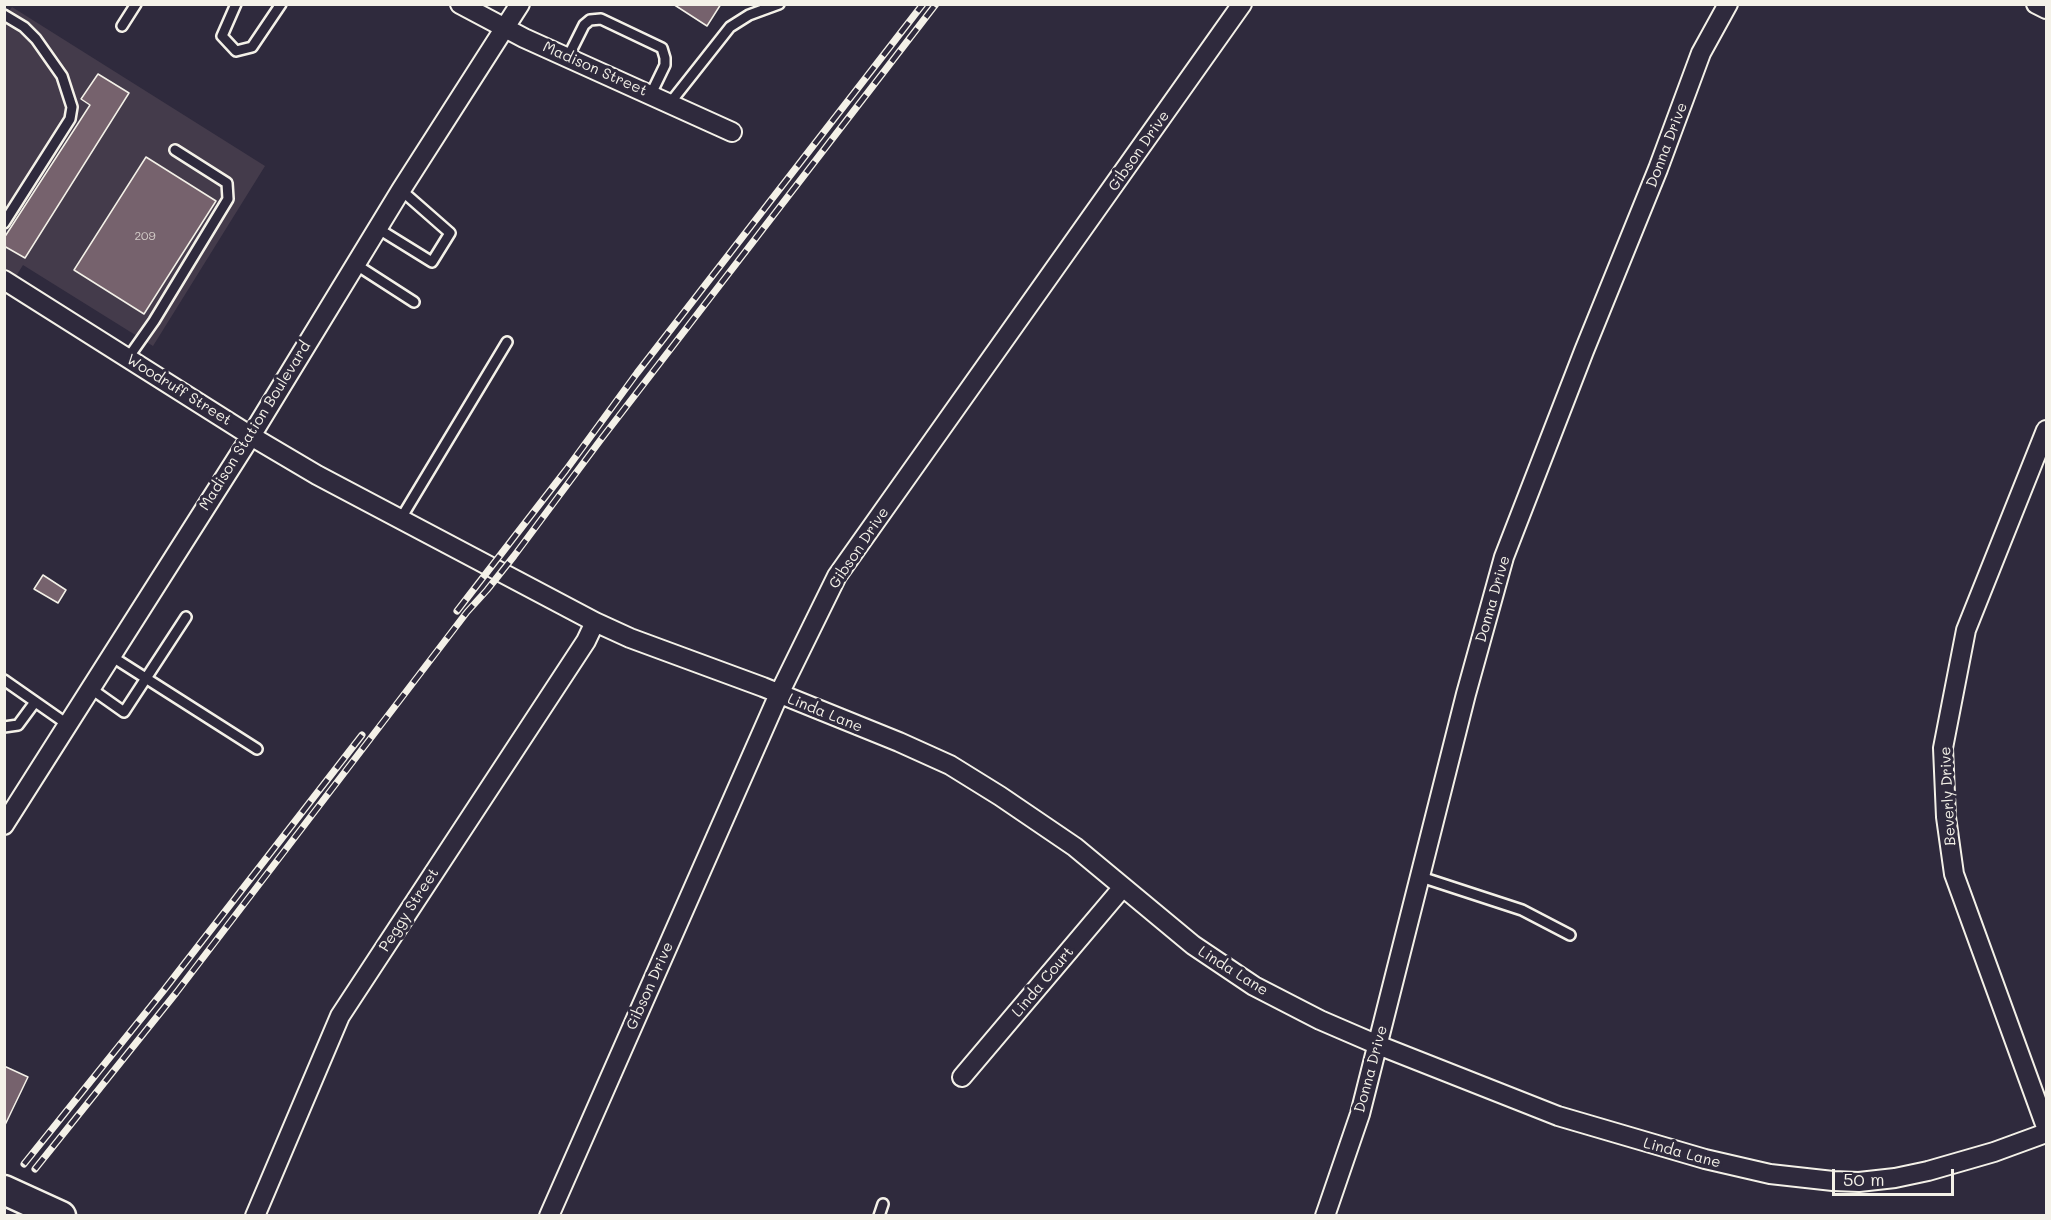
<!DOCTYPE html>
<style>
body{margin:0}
#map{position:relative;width:2051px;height:1220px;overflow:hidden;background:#2f2a3d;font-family:Mali,sans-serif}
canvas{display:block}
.frame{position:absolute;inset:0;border:6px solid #f4f1e8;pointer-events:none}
.scale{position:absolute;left:1832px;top:1169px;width:122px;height:27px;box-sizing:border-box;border:3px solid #f4f1e8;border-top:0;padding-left:8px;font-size:18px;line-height:21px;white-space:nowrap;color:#f4f1e8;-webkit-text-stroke:4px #2f2a3d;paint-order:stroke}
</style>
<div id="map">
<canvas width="2051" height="1220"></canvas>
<div class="frame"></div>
<div class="scale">50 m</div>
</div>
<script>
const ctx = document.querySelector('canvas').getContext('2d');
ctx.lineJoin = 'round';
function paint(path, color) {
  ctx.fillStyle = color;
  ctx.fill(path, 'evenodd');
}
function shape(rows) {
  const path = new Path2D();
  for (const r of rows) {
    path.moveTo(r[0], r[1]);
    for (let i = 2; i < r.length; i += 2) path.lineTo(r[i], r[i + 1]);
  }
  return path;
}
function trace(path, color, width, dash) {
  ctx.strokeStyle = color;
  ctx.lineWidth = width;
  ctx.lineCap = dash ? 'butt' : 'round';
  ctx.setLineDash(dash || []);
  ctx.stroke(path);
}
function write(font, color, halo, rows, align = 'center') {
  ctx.font = font + ' Mali,sans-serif';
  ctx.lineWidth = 6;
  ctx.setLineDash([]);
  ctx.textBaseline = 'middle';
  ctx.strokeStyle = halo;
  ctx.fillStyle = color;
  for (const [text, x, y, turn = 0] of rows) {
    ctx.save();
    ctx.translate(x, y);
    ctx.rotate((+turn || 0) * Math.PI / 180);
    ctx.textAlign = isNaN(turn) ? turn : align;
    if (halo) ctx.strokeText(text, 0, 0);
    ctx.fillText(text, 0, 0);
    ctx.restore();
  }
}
paint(shape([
 [12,7,265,166,153,346,23,265,5,294,4,19]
]), '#443b4b');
const building = shape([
 [673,4,721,4,707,26,673,4],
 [98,74,129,93,25,258,4,246,4,238,90,105,81,99,98,74],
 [146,157,216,201,144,314,74,270,146,157],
 [43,575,66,590,58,603,34,589,43,575],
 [4,1066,28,1077,4,1127,4,1066]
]);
paint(building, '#76626d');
trace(building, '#f4f1e8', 1.5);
const service = shape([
 [236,4,222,36,236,51,252,47,281,4],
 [4,15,24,27,36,39,62,76,72,107,70,119,4,223],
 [122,26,136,4],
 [568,57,584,25,590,20,601,19,662,48,665,58,665,65,651,94],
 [670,103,730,27,749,15,779,4],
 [377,228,432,262,450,233,401,190],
 [355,264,414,302],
 [128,358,154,321,228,199,227,183,175,150],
 [400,520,507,342],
 [111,656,257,749],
 [4,680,67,724],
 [90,688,124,712,186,617],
 [4,727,18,725,35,702],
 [1421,877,1522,910,1570,935],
 [879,1216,883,1204]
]);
const minor = shape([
 [460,4,524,38,732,132],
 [2036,4,2046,9],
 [4,280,251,436,317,475,595,622,630,638,763,687,899,742,950,765,1000,796,1075,847,1193,945,1254,986,1320,1020,1378,1045,1558,1116,1705,1159,1770,1174,1833,1181,1859,1182,1895,1178,1928,1171,1994,1152,2046,1133],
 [2046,430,1966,630,1943,748,1946,817,1954,874,2046,1127],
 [4,825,251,436,401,190,520,4],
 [962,1077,1123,887],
 [255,1216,340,1016,586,641,595,622],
 [549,1216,779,694,837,576,1242,4],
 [1325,1216,1360,1114,1466,694,1504,557,1584,351,1658,169,1701,53,1728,4]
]);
const primary = shape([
 [4,1190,61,1216]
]);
trace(service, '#f4f1e8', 14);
trace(minor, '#f4f1e8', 22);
trace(primary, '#f4f1e8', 33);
trace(service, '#2f2a3d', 9);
trace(minor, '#2f2a3d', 18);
trace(primary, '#2f2a3d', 28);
const rail = shape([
 [457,611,566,470,637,373,923,4],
 [24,1164,164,990,362,735],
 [35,1169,176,993,467,612,487,590,514,556,602,438,936,4]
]);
trace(rail, '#f4f1e8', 7);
trace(rail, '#2f2a3d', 4.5, [14]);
write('12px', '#d4cdc9', null, [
 ["209",145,236]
]);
write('15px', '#f4f1e8', '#2f2a3d', [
 ["Madison Street",595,69,24],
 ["Donna Drive",1667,145,-69],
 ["Gibson Drive",1139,151,-55],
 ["Woodruff Street",179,390,32],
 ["Madison Station Boulevard",255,426,-58],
 ["Gibson Drive",859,548,-56],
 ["Donna Drive",1493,599,-74],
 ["Linda Lane",825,713,22],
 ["Beverly Drive",1948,796,-93],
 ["Peggy Street",409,910,-57],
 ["Linda Lane",1233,971,32],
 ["Linda Court",1043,982,-50],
 ["Gibson Drive",650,986,-66],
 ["Donna Drive",1371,1069,-75],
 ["Linda Lane",1682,1153,15]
]);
</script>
